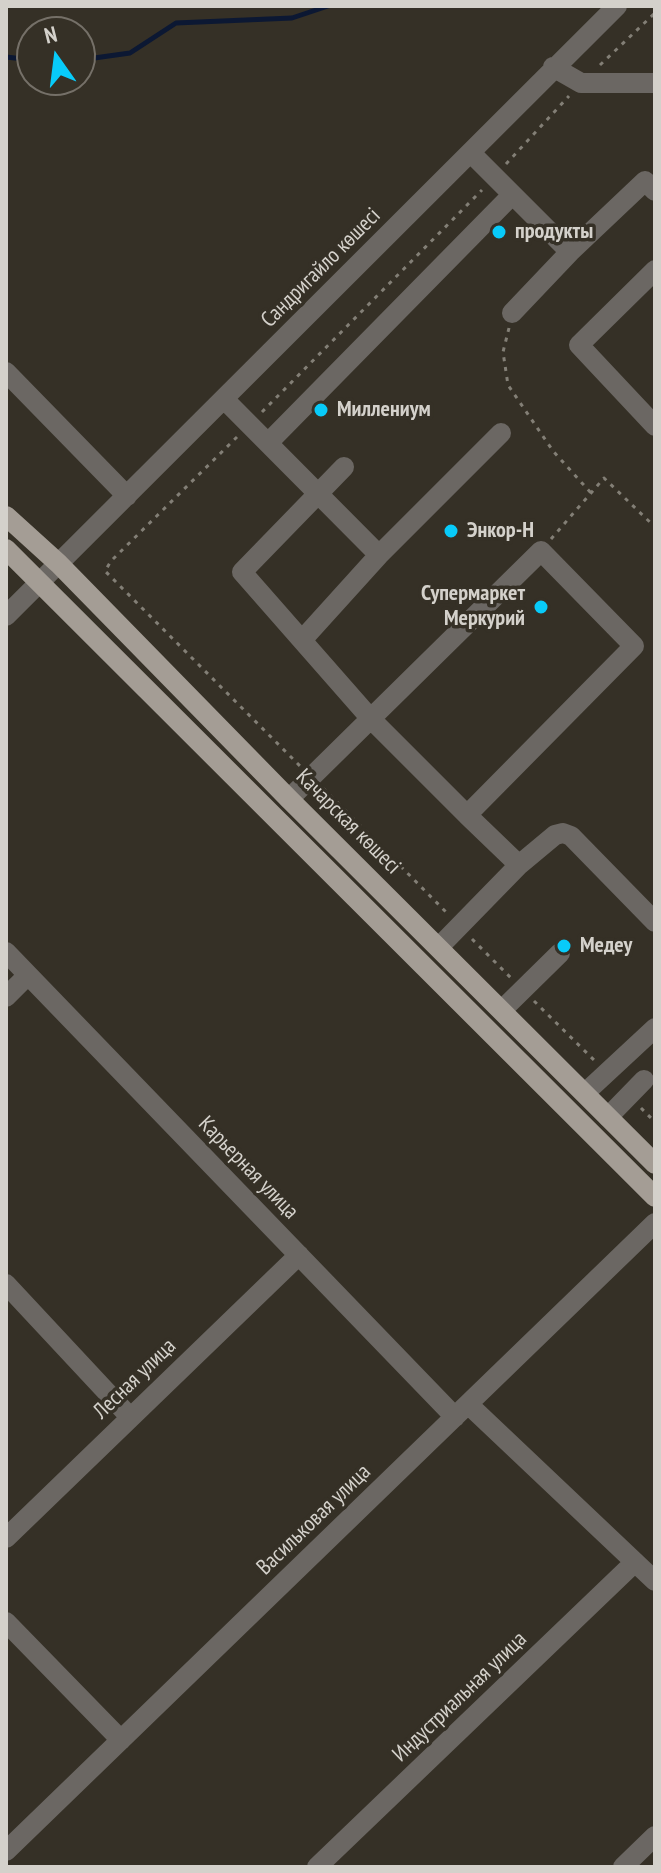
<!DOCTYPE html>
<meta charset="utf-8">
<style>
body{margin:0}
#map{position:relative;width:661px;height:1873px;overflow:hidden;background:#353026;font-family:"PT Sans Narrow",sans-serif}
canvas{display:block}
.frame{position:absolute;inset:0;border:8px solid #d4d1cb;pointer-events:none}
.north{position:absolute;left:16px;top:16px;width:80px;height:80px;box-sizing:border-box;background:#353026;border:2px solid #757068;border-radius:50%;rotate:346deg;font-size:22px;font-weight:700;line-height:32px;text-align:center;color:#d4d1cb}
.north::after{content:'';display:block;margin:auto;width:28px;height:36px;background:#08cbfa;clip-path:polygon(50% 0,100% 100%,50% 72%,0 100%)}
</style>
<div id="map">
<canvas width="661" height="1873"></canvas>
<div class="frame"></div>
<div class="north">N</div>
</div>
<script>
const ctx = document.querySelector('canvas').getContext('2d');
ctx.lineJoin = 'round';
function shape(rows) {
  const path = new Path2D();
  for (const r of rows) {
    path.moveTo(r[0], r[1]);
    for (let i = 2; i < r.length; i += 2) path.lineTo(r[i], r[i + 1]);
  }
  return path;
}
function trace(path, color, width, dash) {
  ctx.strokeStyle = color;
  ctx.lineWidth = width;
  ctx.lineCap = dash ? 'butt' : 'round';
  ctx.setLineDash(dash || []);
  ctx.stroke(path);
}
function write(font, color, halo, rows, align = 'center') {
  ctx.font = font + ' "PT Sans Narrow",sans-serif';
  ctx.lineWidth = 7;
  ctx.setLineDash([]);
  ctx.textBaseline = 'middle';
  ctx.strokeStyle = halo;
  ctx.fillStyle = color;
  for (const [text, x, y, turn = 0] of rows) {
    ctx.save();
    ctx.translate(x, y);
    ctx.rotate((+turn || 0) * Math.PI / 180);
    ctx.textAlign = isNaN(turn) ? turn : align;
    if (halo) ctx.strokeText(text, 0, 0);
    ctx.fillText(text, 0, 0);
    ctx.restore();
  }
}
trace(shape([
 [6,57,32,60],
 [80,60,130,53,176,23,292,18,328,6]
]), '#0c1833', 5);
trace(shape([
 [600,65,655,13],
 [506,164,569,96],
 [509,328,503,352,508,385,553,451,591,493],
 [262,412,482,190],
 [237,437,111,561,105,571,300,766],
 [551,539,604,478,655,527],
 [323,788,447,913],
 [472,939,512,979],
 [534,1001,594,1060],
 [641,1108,655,1122]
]), '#837f76', 3, [4, 6]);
trace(shape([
 [553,67,581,83,655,83],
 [471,153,570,252,645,181,655,191],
 [655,270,579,345,655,426],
 [512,313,570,252],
 [6,372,127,496],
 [224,399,379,555],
 [268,443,512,195],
 [344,467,242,572,371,719,467,815],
 [6,616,617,6],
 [303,639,379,555,501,433],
 [289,799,541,551,634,646,467,815,519,865],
 [439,947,519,865,555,835,563,833,571,836,655,922],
 [6,952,455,1417],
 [6,997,28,975],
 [502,1010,560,953],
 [585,1093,655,1028],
 [608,1117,644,1080],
 [6,1284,130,1417],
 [468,1404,655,1581],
 [6,1538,299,1255],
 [6,1622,121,1740],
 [6,1851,655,1223],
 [317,1867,635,1562],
 [623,1867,655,1836]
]), '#6b6763', 20);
trace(shape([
 [6,516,59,564,289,799,655,1164],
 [6,549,655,1197]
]), '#a49d95', 20);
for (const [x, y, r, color] of [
 [499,232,8,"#08cbfa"],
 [321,410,8,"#08cbfa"],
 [451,531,8,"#08cbfa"],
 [541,607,8,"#08cbfa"],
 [564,946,8,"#08cbfa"]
]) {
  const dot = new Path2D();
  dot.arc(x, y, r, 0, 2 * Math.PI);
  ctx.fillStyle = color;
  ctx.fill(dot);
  trace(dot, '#353026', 3);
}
write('bold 22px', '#d4d1cb', '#353026', [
 ["продукты",515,232],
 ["Миллениум",337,410],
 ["Энкор-Н",467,531],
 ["Супермаркет",525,594,"right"],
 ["Меркурий",525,619,"right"],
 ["Медеу",580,946]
], 'left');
write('22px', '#d4d1cb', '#353026', [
 ["Сандригайло көшесі",321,268,-45],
 ["Качарская көшесі",348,822,45],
 ["Карьерная улица",248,1168,46],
 ["Лесная улица",135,1379,-44],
 ["Васильковая улица",314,1520,-44],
 ["Индустриальная улица",460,1697,-44]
]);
</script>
